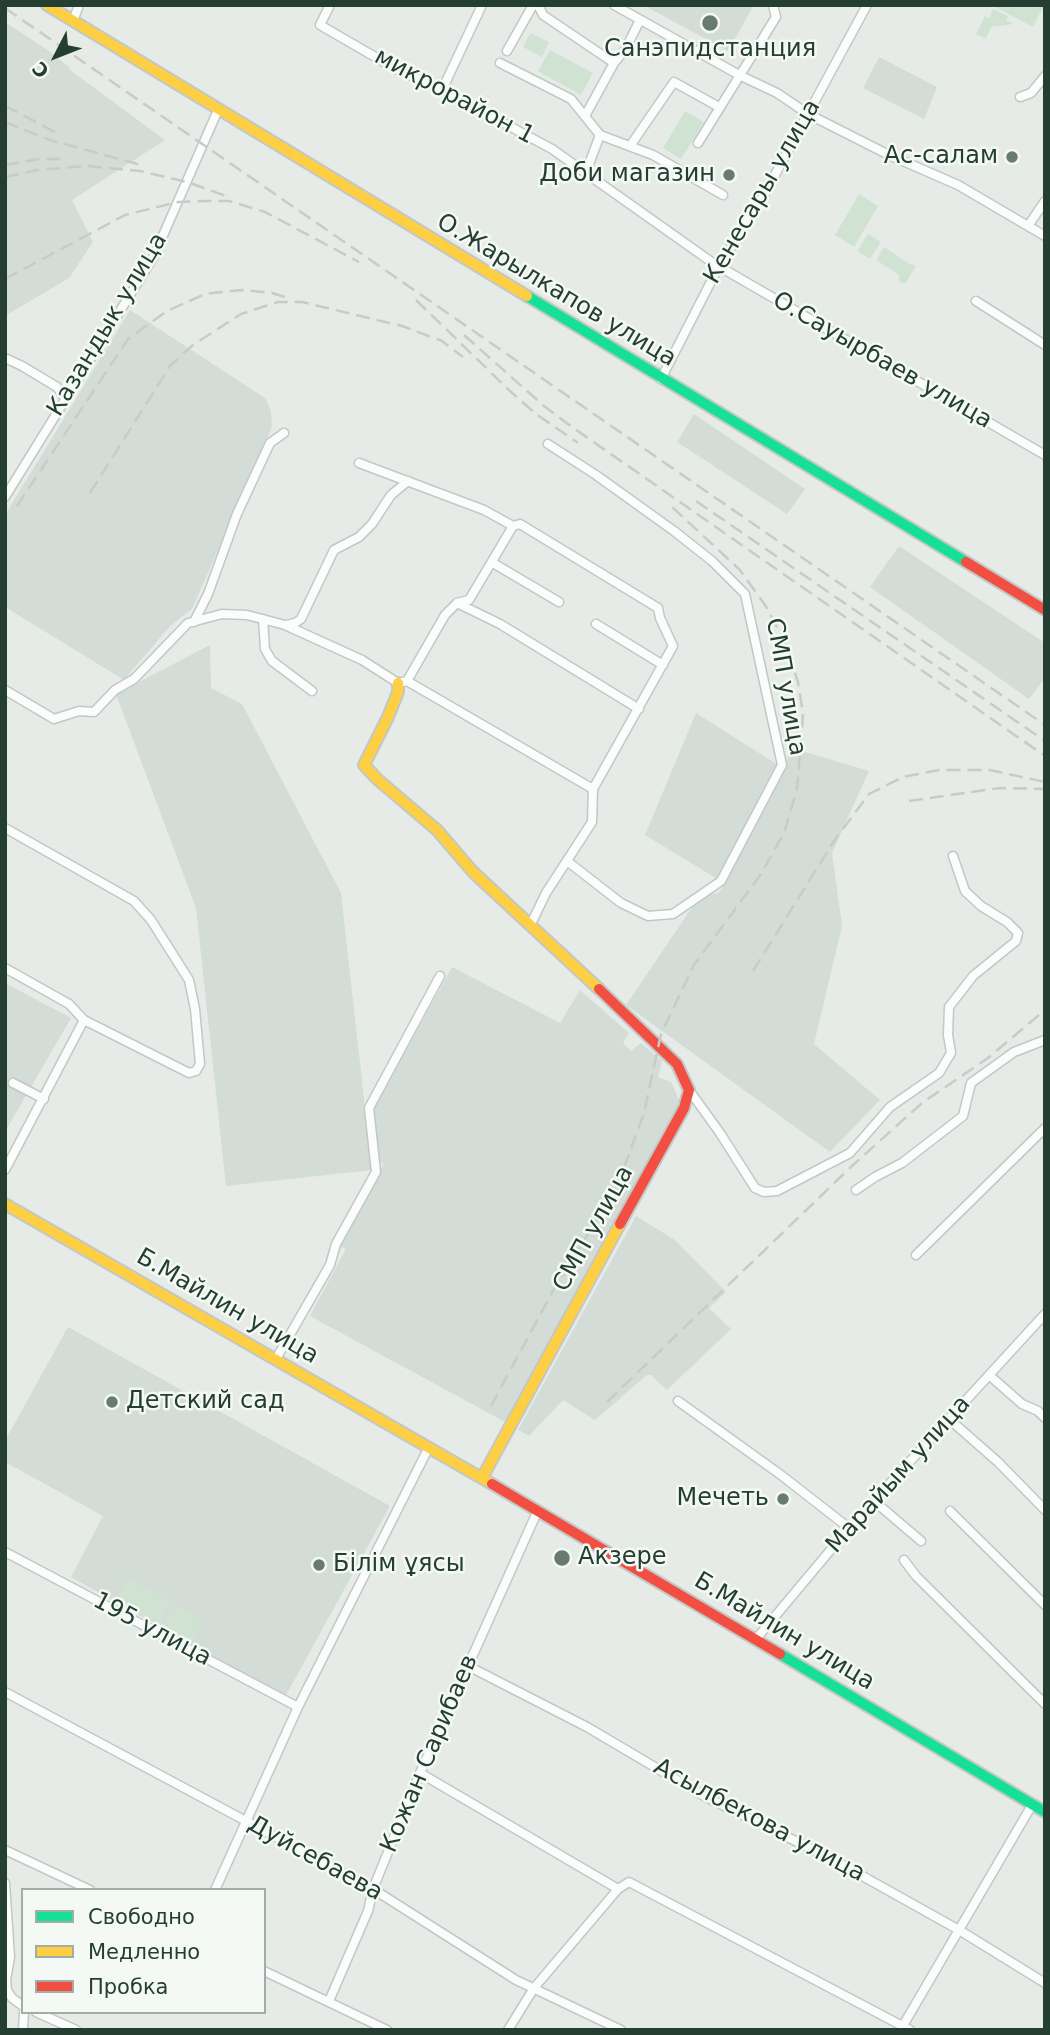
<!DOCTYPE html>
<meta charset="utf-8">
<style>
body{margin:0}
#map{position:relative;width:1050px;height:2035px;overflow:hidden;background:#e6ebe8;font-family:"DejaVu Sans",sans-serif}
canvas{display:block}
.frame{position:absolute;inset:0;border:7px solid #243e32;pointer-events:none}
.legend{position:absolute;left:21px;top:1888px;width:245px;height:126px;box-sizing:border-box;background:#f4f9f6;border:2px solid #a1aea8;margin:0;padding:9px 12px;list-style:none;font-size:21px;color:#243e32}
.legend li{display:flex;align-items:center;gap:14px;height:35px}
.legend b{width:35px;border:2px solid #a1aea8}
.north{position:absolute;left:21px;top:21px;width:70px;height:70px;-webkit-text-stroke:5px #f4f9f6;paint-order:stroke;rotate:228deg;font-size:19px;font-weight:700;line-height:28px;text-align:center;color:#243e32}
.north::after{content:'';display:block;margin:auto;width:24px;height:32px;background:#243e32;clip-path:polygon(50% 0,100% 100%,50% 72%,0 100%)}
</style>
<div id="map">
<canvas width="1050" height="2035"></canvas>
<div class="frame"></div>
<ul class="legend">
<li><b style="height:9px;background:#16e098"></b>Свободно</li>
<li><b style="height:9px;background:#ffcf43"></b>Медленно</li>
<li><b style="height:9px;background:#f24e42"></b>Пробка</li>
</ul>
<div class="north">С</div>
</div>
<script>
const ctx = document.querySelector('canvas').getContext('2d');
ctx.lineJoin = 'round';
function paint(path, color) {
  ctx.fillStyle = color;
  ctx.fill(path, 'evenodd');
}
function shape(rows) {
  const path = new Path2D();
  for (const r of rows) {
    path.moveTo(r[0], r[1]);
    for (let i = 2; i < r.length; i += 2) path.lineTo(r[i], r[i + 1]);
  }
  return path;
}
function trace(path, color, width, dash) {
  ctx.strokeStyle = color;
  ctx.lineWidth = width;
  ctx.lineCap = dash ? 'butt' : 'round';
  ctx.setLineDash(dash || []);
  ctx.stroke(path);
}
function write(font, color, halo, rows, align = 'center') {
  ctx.font = font + ' "DejaVu Sans",sans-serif';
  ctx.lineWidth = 5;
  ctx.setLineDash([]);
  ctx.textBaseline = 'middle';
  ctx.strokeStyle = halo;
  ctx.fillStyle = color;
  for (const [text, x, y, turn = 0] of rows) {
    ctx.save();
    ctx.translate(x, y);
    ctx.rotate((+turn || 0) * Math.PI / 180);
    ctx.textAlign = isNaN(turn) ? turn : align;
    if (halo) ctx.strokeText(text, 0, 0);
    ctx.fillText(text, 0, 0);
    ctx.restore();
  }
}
paint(shape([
 [643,5,754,5,728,51],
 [5,22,49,51,69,67,70,70,165,140,72,200,93,242,69,278,5,316],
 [879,57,937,87,924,119,863,88],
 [130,310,265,398,271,411,272,427,192,609,171,625,124,680,5,607,5,515],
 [694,414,805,489,787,514,677,442],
 [899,546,1045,643,1045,678,1029,699,870,587],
 [210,645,211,688,242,704,341,893,372,1170,226,1186,196,908,116,694],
 [696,713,778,765,719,880,645,835],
 [792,748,869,771,832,853,842,926,814,1044,880,1100,830,1152,626,1005,695,903,703,895,719,893,771,798],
 [452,967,560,1023,580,990,629,1033,623,1043,631,1051,641,1043,662,1061,658,1077,671,1082,680,1102,659,1145,505,1422,310,1316,346,1249,339,1246,384,1164,377,1160,374,1109],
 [5,983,71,1018,5,1132],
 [636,1216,675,1240,726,1292,709,1308,731,1329,667,1390,651,1375,647,1375,595,1420,563,1400,529,1436,518,1430],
 [68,1327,390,1506,285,1697,71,1577,103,1516,5,1462,5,1441]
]), '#d4dcd7');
paint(shape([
 [992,5,1044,5,1033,27],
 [993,9,1008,16,1006,20,1014,24,991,27,986,39,976,34,985,16,989,18],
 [530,33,549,42,542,57,523,47],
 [550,50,593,73,581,95,538,71],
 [685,111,704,122,681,159,663,148],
 [859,194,878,206,854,247,835,235],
 [868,234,881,242,870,259,857,251],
 [884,247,908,263,916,266,905,284,899,281,899,275,876,260],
 [128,1578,171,1602,159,1624,116,1600],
 [174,1604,203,1621,191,1642,163,1626]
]), '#d0e3d3');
const street = shape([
 [330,5,320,25,396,69,442,90,552,149,713,263,1045,455],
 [538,5,543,15,614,63],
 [614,5,741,76,777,93,808,114,887,154,958,185,1045,236],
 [73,21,79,5],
 [507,51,533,5],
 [500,63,571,99,600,135],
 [442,90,482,5],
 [1020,97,1031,93,1045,76],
 [585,116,614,63,625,50,640,20],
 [698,143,776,17,773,5],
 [630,146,674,82,719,107],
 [586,172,600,135,653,155,723,195],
 [1028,226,1045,201],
 [976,301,1045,345],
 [5,358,22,366,57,387,65,398],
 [661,379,719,266,763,197,867,5],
 [548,444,596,475,674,531,712,561,745,594,782,765,721,881,673,914,648,916,621,903,567,861],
 [359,463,484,510,513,526],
 [5,497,154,256,218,110],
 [493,563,559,602],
 [457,603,500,624,639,709],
 [263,619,265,649,272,661,312,691],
 [194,622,208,594,237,514,270,443,284,433],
 [596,624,663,665],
 [287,625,295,623,301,619,334,550,359,537,372,524,391,495,408,481],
 [407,681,445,615,457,603,469,600,513,526,520,524,658,608,660,618,673,646,593,789,592,822,546,893,530,926],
 [5,690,54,719,79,711,94,712,115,690,134,679,188,623,222,614,247,615,285,625,362,660,398,683,407,681,593,789],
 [5,828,134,901,151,920,189,980,195,1009,200,1064,196,1071,189,1073,84,1020],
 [5,968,69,1004,84,1020],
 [13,1083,44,1099],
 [689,1090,720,1133,755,1188,764,1192,777,1191,850,1153,890,1107,939,1073,951,1053,948,1035,949,1007,973,976,1016,941,1018,933,1007,922,981,906,965,891,953,856],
 [5,1170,84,1020],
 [856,1190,875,1177,902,1163,963,1116,971,1083,1014,1052,1045,1040],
 [916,1255,1045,1128],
 [276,1359,330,1265,336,1244,376,1172,369,1108,440,976],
 [989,1375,1022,1404,1038,1411,1045,1418],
 [678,1401,781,1475,849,1528],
 [949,1419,998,1462,1045,1510],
 [874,1501,921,1541],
 [950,1511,1045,1605],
 [5,1552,298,1707],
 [904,1560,916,1576,1045,1704],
 [756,1639,849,1528,1045,1314],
 [468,1666,587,1727,704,1796,832,1859,959,1930,1045,1983],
 [5,1692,373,1889,516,1980,621,2030],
 [420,1773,618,1889,629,1882,910,2030],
 [5,1850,90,1890],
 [5,1883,10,1957,6,1980,7,1990,12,1998,23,2006],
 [215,1890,298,1707,429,1447],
 [264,1971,387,2030],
 [329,2001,368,1911,373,1889,420,1773,538,1510],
 [36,2012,76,2030],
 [901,2029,1032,1805],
 [23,2030,24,2012],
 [508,2030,534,1988,618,1889]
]);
const fast = shape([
 [527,296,966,562],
 [780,1654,1045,1812]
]);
const slow = shape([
 [47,5,527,296],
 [398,683,398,692,388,717,364,765,377,779,437,830,473,872,599,989],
 [5,1204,492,1484],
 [482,1478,620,1224]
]);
const jam = shape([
 [966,562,1045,610],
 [599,989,677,1064,689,1090,684,1108,620,1224],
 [492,1484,780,1654]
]);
trace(street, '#c3c8c5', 11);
trace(fast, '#c1c8c5', 14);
trace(slow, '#c1c8c5', 14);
trace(jam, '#c1c8c5', 14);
trace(street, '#fbfcfc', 8);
trace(fast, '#16e098', 10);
trace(slow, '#ffcf43', 10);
trace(jam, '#f24e42', 10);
trace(shape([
 [5,8,1045,725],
 [5,106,59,134],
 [5,122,50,140,141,165],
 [5,165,40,159,64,159],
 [5,177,38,170,87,166,140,171,187,182,229,197],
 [5,279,125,215,178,202,205,201,229,201,265,212,359,262],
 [416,300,511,392,536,414,578,443],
 [464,335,544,406,572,427,1045,756],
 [90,493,170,366,193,345,241,314,278,302,302,302,402,326,442,341,463,357],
 [696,501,1045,741],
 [17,506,128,339,167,311,205,294,242,290,272,293,291,299],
 [909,801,1000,788,1045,789],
 [753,971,834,841,869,794,903,777,939,770,990,770,1045,782],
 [607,1402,853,1165,922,1103,988,1058,1045,1010],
 [491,1406,554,1289,617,1187,644,1113,661,1034,694,965,761,874,784,833,797,790,803,714,798,682,784,640,765,605,740,570,671,506]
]), '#c7ccc9', 2.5, [14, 7]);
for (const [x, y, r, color] of [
 [710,23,9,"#687b72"],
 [1012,157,7,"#687b72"],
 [729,175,7,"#687b72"],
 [112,1402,7,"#687b72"],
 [783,1499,7,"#687b72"],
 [562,1558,9,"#687b72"],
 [319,1565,7,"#687b72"]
]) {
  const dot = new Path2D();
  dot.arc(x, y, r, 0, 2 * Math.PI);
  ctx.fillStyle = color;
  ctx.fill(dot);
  trace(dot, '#f4f9f6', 2.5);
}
write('24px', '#243e32', '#f4f9f6', [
 ["Санэпидстанция",710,50,"center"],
 ["Ас-салам",998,157],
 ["Доби магазин",715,175],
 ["Детский сад",126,1402,"left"],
 ["Мечеть",769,1499],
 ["Акзере",578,1558,"left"],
 ["Білім ұясы",333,1565,"left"]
], 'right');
write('24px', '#243e32', '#f4f9f6', [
 ["микрорайон 1",454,97,28],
 ["Кенесары улица",763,192,-60],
 ["О.Жарылкапов улица",556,291,31],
 ["Казандык улица",108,325,-59],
 ["О.Сауырбаев улица",882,361,30],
 ["СМП улица",785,687,80],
 ["СМП улица",594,1229,-61],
 ["Б.Майлин улица",227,1307,30],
 ["Марайым улица",899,1475,-48],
 ["195 улица",152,1630,28],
 ["Б.Майлин улица",784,1632,31],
 ["Кожан Сарибаев",430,1754,-67],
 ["Асылбекова улица",759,1821,28],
 ["Дуйсебаева",315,1859,29]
]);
</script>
